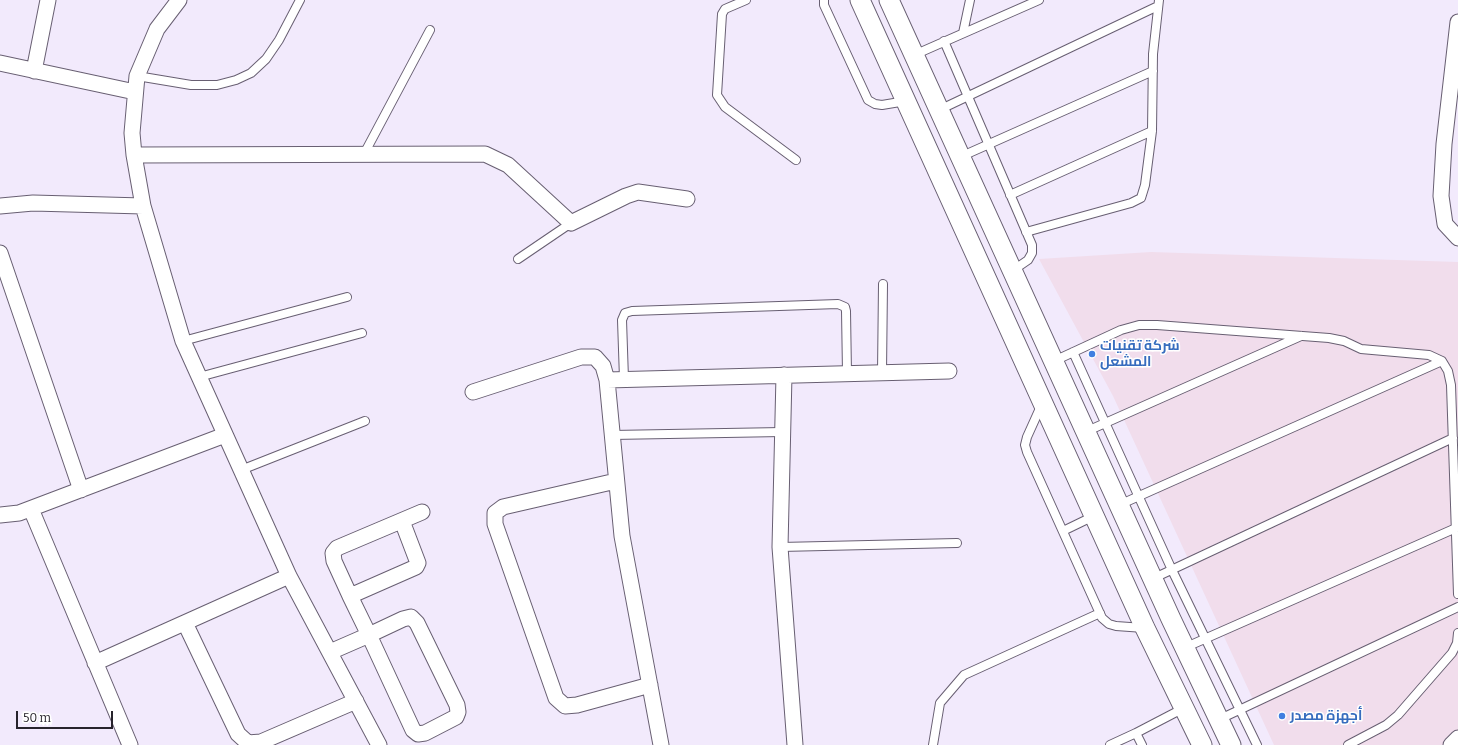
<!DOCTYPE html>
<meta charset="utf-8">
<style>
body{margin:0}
#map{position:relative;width:1458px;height:745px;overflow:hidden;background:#f2eafc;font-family:Bitter,serif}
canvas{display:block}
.scale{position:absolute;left:16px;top:711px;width:97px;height:18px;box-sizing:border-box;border:2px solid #27232c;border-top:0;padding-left:5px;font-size:12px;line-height:14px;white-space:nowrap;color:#27232c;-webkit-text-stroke:3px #fff;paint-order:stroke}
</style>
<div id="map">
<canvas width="1458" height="745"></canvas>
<div class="scale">50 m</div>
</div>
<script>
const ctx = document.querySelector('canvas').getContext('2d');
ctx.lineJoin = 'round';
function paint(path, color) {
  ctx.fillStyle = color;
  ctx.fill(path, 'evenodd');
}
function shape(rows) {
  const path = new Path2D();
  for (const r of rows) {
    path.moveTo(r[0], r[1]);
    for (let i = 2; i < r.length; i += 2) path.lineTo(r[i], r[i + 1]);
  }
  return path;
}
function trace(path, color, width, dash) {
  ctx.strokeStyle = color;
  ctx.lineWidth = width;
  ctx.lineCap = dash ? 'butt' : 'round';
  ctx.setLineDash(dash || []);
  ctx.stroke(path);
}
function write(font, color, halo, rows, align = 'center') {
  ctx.font = font + ' Bitter,Cairo,serif';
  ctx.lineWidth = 3;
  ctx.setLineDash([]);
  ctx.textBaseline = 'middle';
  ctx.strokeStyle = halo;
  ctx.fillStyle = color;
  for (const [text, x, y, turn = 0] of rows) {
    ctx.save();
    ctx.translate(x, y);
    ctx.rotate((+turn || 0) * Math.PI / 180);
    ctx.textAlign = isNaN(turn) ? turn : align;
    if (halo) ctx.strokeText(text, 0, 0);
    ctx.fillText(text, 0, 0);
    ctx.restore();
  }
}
paint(shape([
 [1151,252,1458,262,1458,739,1452,745,1274,745,1113,396,1039,259]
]), '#f1ddec');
const service = shape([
 [746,0,725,9,722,14,717,95,725,107,796,160],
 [824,0,824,5,868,100,875,104,882,105,906,101],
 [963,33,970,0],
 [944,41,1032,245,1032,253,1028,260,1012,271],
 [914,55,1039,0],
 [137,76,191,85,217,85,236,80,251,73,266,59,279,40,300,0],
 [939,110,1158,6],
 [364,154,430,30],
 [960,157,1153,71],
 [1010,195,1152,131],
 [1026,232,1131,203,1141,198,1145,185,1152,131,1153,54,1159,0],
 [518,259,571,223],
 [183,341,347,297],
 [1073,352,1172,570,1257,745],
 [1054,361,1121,330,1139,325,1157,325,1329,338,1344,341,1361,349,1429,355,1442,361,1448,371,1451,385,1458,594],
 [882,372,883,284],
 [199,377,362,333],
 [624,379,622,320,625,313,632,311,838,304,845,307,846,311,847,373],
 [1041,406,1027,437,1025,445,1027,452,1102,618,1109,624,1116,626,1144,628],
 [1085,432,1301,336],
 [612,435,782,432],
 [241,470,365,421],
 [1119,505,1442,361],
 [1063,531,1094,516],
 [780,547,957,543],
 [1152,579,1453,438],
 [1184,648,1456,528],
 [1220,719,1458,607],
 [933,745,940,703,964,675,1100,613],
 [1110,745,1136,733],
 [1142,745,1136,733,1184,708],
 [1348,745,1386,725,1398,715,1452,653,1457,643,1458,633]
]);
const minor = shape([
 [179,0,157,29,137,76,132,133,134,155,143,206,183,341,289,576,379,745],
 [1458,22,1444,144,1441,196,1445,224,1458,238],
 [0,63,135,92],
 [34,71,48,0],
 [134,155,485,154,508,165,571,223,626,196,638,192,687,199],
 [0,206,33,203,143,206],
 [0,253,81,490],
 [784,375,780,547,795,745],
 [607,380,949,371],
 [473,392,581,357,595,357,603,366,607,380,622,536,661,745],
 [616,481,503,507,495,513,495,524,556,698,565,706,577,705,650,685],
 [31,509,130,745],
 [0,515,19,513,225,435],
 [350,596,416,567,418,563,402,521],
 [185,623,238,734,248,743,261,742,356,701],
 [330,652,369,635,403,619,411,617,417,623,457,705,458,712,456,717,425,733,418,734,413,730,369,635,350,596,334,561,333,553,337,548,422,512],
 [95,663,289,576],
 [1451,745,1458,738]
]);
const tertiary = shape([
 [860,0,1145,628,1202,745],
 [889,0,1171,619,1231,745]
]);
trace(service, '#685f72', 10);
trace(minor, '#685f72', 17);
trace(tertiary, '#685f72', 21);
trace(service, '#fff', 8);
trace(minor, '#fff', 15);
trace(tertiary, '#fff', 19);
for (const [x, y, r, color] of [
 [1092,354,4,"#3f7fe0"],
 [1282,716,4,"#3f7fe0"]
]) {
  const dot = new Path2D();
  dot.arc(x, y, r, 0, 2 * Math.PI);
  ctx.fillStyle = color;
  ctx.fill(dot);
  trace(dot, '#fff', 1.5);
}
write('bold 14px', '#366cbe', '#fff', [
 ["شركة تقنيات",1100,346],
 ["المشعل",1100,362],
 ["أجهزة مصدر",1290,716]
], 'left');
</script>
